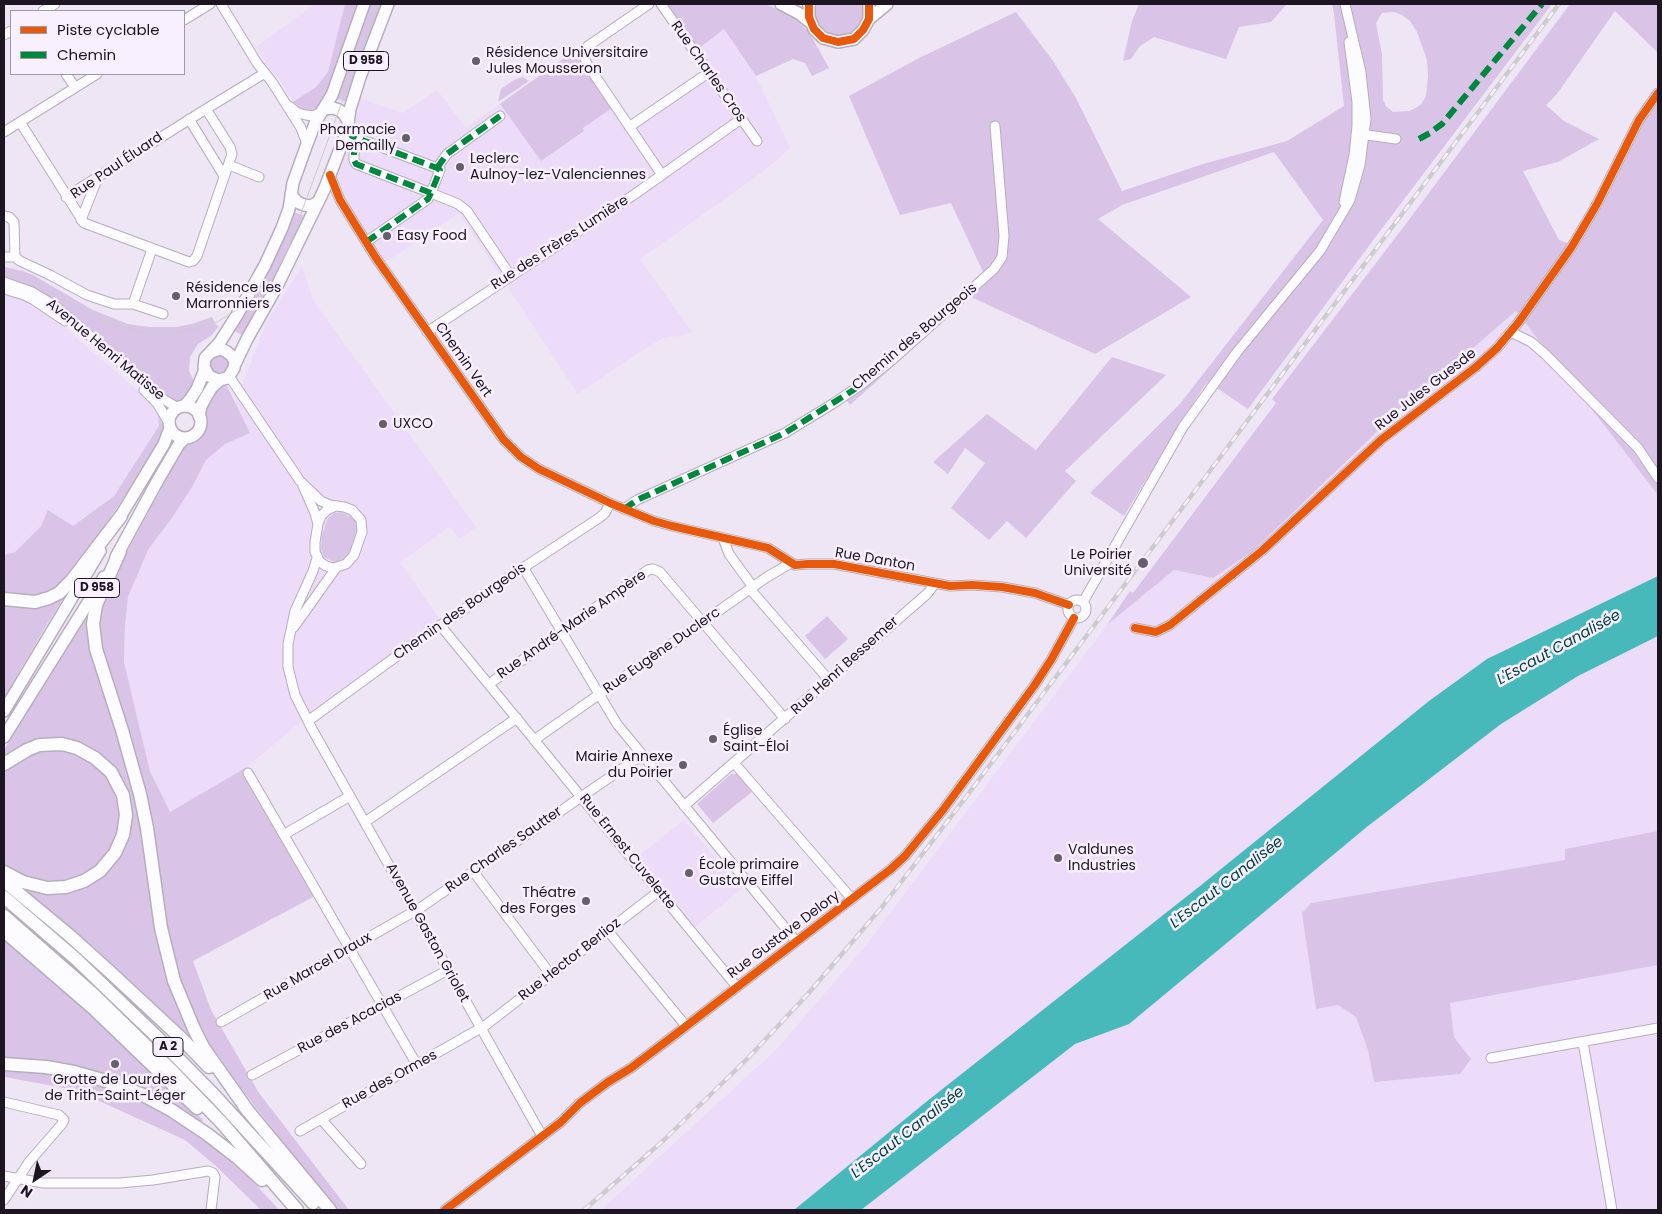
<!DOCTYPE html>
<meta charset="utf-8">
<style>
body{margin:0}
#map{position:relative;width:1662px;height:1214px;overflow:hidden;background:#eee5f5;font-family:Poppins,sans-serif}
canvas{display:block}
.frame{position:absolute;inset:0;border:5px solid #1d1622;pointer-events:none}
.legend{position:absolute;left:10px;top:10px;width:175px;height:65px;box-sizing:border-box;background:#f8f0fe;border:1px solid #a099a6;margin:0;padding:6px 9px;list-style:none;font-size:15px;color:#1d1622}
.legend li{display:flex;align-items:center;gap:10px;height:25px}
.legend b{width:25px;border:1px solid #a099a6}
.north{position:absolute;left:10px;top:1154px;width:50px;height:50px;-webkit-text-stroke:4px #f8f0fe;paint-order:stroke;rotate:214deg;font-size:14px;font-weight:700;line-height:20px;text-align:center;color:#1d1622}
.north::after{content:'';display:block;margin:auto;width:18px;height:22px;background:#1d1622;clip-path:polygon(50% 0,100% 100%,50% 72%,0 100%)}
</style>
<div id="map">
<canvas width="1662" height="1214"></canvas>
<div class="frame"></div>
<ul class="legend">
<li><b style="height:6px;background:#e8590c"></b>Piste cyclable</li>
<li><b style="height:6px;background:#00873e"></b>Chemin</li>
</ul>
<div class="north">N</div>
</div>
<script>
const ctx = document.querySelector('canvas').getContext('2d');
ctx.lineJoin = 'round';
function paint(path, color) {
  ctx.fillStyle = color;
  ctx.fill(path, 'evenodd');
}
function shape(rows) {
  const path = new Path2D();
  for (const r of rows) {
    if (r.length === 3) {
      path.moveTo(r[0] + r[2], r[1]);
      path.arc(r[0], r[1], r[2], 0, 2 * Math.PI);
      continue;
    }
    path.moveTo(r[0], r[1]);
    for (let i = 2; i < r.length; i += 2) path.lineTo(r[i], r[i + 1]);
  }
  return path;
}
function trace(path, color, width, dash) {
  ctx.strokeStyle = color;
  ctx.lineWidth = width;
  ctx.lineCap = dash ? 'butt' : 'round';
  ctx.setLineDash(dash || []);
  ctx.stroke(path);
}
function write(font, color, halo, rows, align = 'center') {
  ctx.font = font + ' Poppins,sans-serif';
  ctx.lineWidth = 5;
  ctx.setLineDash([]);
  ctx.textBaseline = 'middle';
  ctx.strokeStyle = halo;
  ctx.fillStyle = color;
  for (const [text, x, y, turn = 0] of rows) {
    ctx.save();
    ctx.translate(x, y);
    ctx.rotate((+turn || 0) * Math.PI / 180);
    ctx.textAlign = isNaN(turn) ? turn : align;
    if (halo) ctx.strokeText(text, 0, 0);
    ctx.fillText(text, 0, 0);
    ctx.restore();
  }
}
paint(shape([
 [315,4,345,4,345,7,328,72,316,87,293,102,279,79,268,67,256,47],
 [724,29,756,76,790,148,764,171,640,259,692,332,678,336,663,338,640,352,578,394,459,213,384,263,343,196,333,176,355,97,403,113,437,90,466,128,500,104,541,161,584,131,583,128,611,109,627,134,713,72,697,50],
 [302,266,313,300,476,527,459,539,450,527,400,562,439,618,312,712,247,767,170,813,150,771,124,662,125,626,128,597,148,550,172,518,192,487,206,460,225,444,250,433,235,403,266,323],
 [4,295,26,300,45,311,148,399,158,414,160,426,114,496,73,526,48,511,41,526,15,552,4,555],
 [1516,311,1658,495,1658,1210,601,1210,775,1051,863,949,1107,625,1174,570,1213,578,1386,423],
 [684,820,741,889,694,928,637,857]
]), '#eddcf9');
paint(shape([
 [345,4,360,4,332,87,318,110,305,113,293,102,316,87,328,72],
 [367,4,386,4,349,103,332,97],
 [667,4,763,4,771,6,794,18,809,32,829,68,812,76,805,63,793,59,756,76,724,29,697,50,666,6],
 [816,4,862,4,863,19,858,27,851,33,838,36,832,35,824,31,817,24,815,14],
 [1139,4,1287,4,1271,22,1239,27,1226,59,1154,37,1140,46,1131,59,1123,61,1132,21],
 [1332,4,1552,4,1374,239,1248,409,1208,382,1203,388,1182,421,1124,516,1090,493,1179,405,1323,220,1274,152,1122,205,1098,219,1191,297,1095,354,971,297,850,405,842,394,894,355,983,272,951,203,900,215,849,96,919,58,1016,12,1053,61,1076,98,1122,191,1203,164,1287,141,1344,106,1334,14],
 [1394,12,1402,15,1410,21,1417,32,1427,60,1428,76,1426,96,1422,103,1416,108,1409,111,1393,112,1386,106,1383,100,1382,55,1376,23,1382,13],
 [1570,4,1658,4,1658,53,1615,11,1557,94,1546,105,1564,121,1599,139,1558,162,1523,171,1559,240,1568,243,1582,221,1640,110,1649,114,1658,103,1658,495,1516,311,1386,423,1253,551,1213,578,1174,570,1107,625,1130,591,1133,593,1276,403,1272,399,1405,225],
 [574,51,611,109,583,128,584,131,541,161,500,104],
 [523,77,529,81,498,102,501,89,514,80],
 [291,211,308,217,246,337,231,329],
 [4,267,23,271,33,275,93,310,128,324,149,327,176,327,192,324,212,317,216,325,219,326,212,335,198,344,190,357,189,371,195,383,183,400,177,401,168,398,69,314,4,278],
 [219,365,10],
 [1112,357,1166,375,1065,471,1076,481,1026,538,1007,521,989,540,951,508,985,463,965,448,948,474,933,462,987,414,1036,450],
 [224,385,227,386,250,433,225,444,206,460,192,487,172,518,148,550,128,597,125,626,124,662,150,771,170,812,247,767,315,896,193,961,211,1010,259,1093,349,1210,337,1210,220,1062,200,1028,183,987,171,946,159,884,144,786,100,643,98,622,102,600,111,581,183,448,190,441,195,439,203,433,207,402,219,386],
 [158,414,163,426,161,437,152,454,90,549,70,576,55,587,34,597,4,595,4,555,15,552,41,526,48,510,73,526,114,496,159,426],
 [341,512,351,517,355,521,357,529,350,551,345,557,339,561,334,562,324,557,321,549,322,535,328,518,335,513],
 [66,594,47,624,4,698,4,603],
 [90,605,90,623,130,765,151,878,195,1045,21,888,22,885,55,893,121,851,125,788,74,743,4,760,4,750],
 [827,616,848,639,825,659,805,636],
 [47,749,65,750,78,755,100,768,109,780,117,796,121,820,117,838,112,849,93,871,68,881,37,880,17,874,4,866,4,772,23,758],
 [731,774,737,774,752,792,713,823,697,804],
 [1658,831,1658,965,1450,1003,1454,1037,1471,1059,1460,1074,1374,1082,1368,1050,1356,1017,1338,1005,1316,1009,1302,913,1311,903,1565,860,1565,849],
 [4,936,117,1035,203,1120,199,1124,159,1099,4,1060],
 [5,1069,62,1075,102,1085,131,1095,155,1107,185,1126,223,1153,250,1178,279,1210,261,1210,216,1166,185,1140,75,1090,5,1077]
]), '#d9c4e8');
paint(shape([
 [1658,576,1658,636,1578,676,1501,724,1368,826,1129,1024,1075,1044,861,1210,794,1210,926,1102,1200,886,1429,701,1487,659]
]), '#47b9bb');
const minor = shape([
 [221,4,257,63,272,82,301,128,307,144],
 [649,4,588,46,584,50,584,56,587,64,662,175],
 [661,4,757,141],
 [43,11,55,4],
 [184,20,210,4],
 [4,35,11,31],
 [66,74,75,87],
 [97,74,20,122,84,223,189,262,193,261,197,256,232,154,230,147,206,109],
 [289,106,298,113,306,115,313,116,320,113],
 [189,119,224,176],
 [629,127,708,73],
 [347,131,352,136,365,141,437,168,440,170,431,193,356,164,354,160,354,152,358,146,365,141],
 [4,132,20,122],
 [1360,134,1396,139],
 [229,165,259,177],
 [437,168,447,154,500,116],
 [330,175,340,200,376,258,503,439,521,457,539,469,610,503,654,521,672,526,768,548,795,565,808,564,834,564,950,586,972,585,1002,587,1035,593,1069,605],
 [66,197,206,109,265,73],
 [1344,202,1354,155,1357,126,1357,102,1349,42],
 [4,216,9,217,14,222,15,257,20,261,50,275,87,295,114,304,133,304,152,249],
 [81,220,98,177],
 [366,242,428,199,431,193,458,204,467,211,510,275],
 [4,257,15,257],
 [4,282,32,292,54,305,163,399,178,408],
 [4,289,24,295,34,300,65,321],
 [133,304,163,314],
 [427,332,635,194,741,119],
 [1511,332,1531,342,1545,354,1638,448,1658,478],
 [229,376,300,481,321,501,330,505,344,507,352,510,361,520,362,532,354,555,346,564,334,568,326,566,320,562,315,552,315,542,318,524,321,516,327,510,336,506],
 [144,390,157,403,169,423],
 [303,486,315,513,318,524],
 [624,509,637,500,785,433,834,403,862,384,892,360,994,269,1002,257,1004,236,995,126],
 [723,538,729,554,753,587],
 [317,558,313,571,295,611,288,644,288,667,295,695,312,729,542,1136],
 [523,567,617,724,796,941],
 [750,589,828,679],
 [1077,609,9],
 [1083,602,1183,427,1237,352,1320,251,1350,200,1360,165,1366,119,1361,72,1345,4],
 [440,625,737,987],
 [294,627,336,568],
 [1135,628,1156,632,1170,625,1263,550,1381,440,1476,367,1497,348,1518,323,1571,248,1597,204,1639,120,1658,93],
 [489,684,648,570,653,569,660,572,785,719],
 [308,721,431,631,452,618,506,579,599,518,605,513,610,503],
 [534,740,767,577,791,563],
 [734,763,852,899],
 [248,773,417,1065],
 [684,806,928,593,935,583],
 [365,822,517,718],
 [285,834,350,796],
 [473,871,551,975],
 [608,931,686,1026],
 [221,1022,420,908,642,755],
 [1583,1042,1612,1210],
 [1491,1058,1658,1028],
 [252,1075,448,970],
 [4,1102,59,1115,64,1120,62,1124,29,1162,4,1200],
 [321,1119,361,1164],
 [300,1131,486,1025,659,891],
 [4,1176,43,1183,120,1183,153,1180,208,1171,213,1173,215,1177,211,1210],
 [445,1210,561,1122,580,1103,608,1082,631,1068,672,1037,891,869,905,856,943,810,1034,686,1051,660,1074,618]
]);
const major = shape([
 [781,4,800,14,811,23],
 [809,4,809,17,814,29,823,38,838,42,854,39,863,30,869,19,869,4],
 [869,19,887,4],
 [324,109,333,108,339,110,344,114,348,121],
 [291,194,297,202,304,205,311,206,318,202],
 [211,352,221,349,227,352,232,356,235,362,234,368,228,378,218,380,209,376,204,367,205,358,208,355,220,342,237,315,265,265,282,228,289,209,293,183,307,144,316,121,332,95,364,4],
 [235,364,247,339,277,286,324,190,347,131,350,109,360,77,388,4],
 [184,406,189,401,197,389,205,369],
 [185,422,16],
 [199,416,201,406,206,397,212,387,220,380],
 [117,522,164,444,170,428],
 [116,557,158,480,179,444,185,438],
 [4,711,100,551],
 [4,737,104,577]
]);
const highway = shape([
 [120,551,96,605,93,624,96,649,122,730,140,794,147,828,161,928,174,981,194,1029,203,1047,248,1111],
 [4,599,35,602,49,598,59,593,72,580,121,516],
 [4,764,27,750,39,745,62,744,77,748,95,758,111,772,123,795,126,815,123,835,115,853,100,871,84,881,66,887,47,888,23,882,4,872],
 [4,881,69,935,109,971,181,1038,209,1067],
 [4,897,76,959,156,1036,215,1096,313,1203],
 [4,916,92,993,170,1069,222,1123,297,1210],
 [4,931,93,1008,197,1108],
 [4,1064,46,1067,74,1072,106,1081,141,1094,171,1110,207,1134,238,1158,262,1180],
 [244,1106,330,1210]
]);
trace(minor, '#b5aebb', 11);
trace(major, '#b5aebb', 14);
trace(highway, '#b5aebb', 15);
trace(minor, '#fcfbfe', 9);
trace(major, '#fcfbfe', 11);
trace(highway, '#fcfbfe', 12);
trace(shape([
 [4,273,31,280,103,321,124,328,144,333,170,333,197,329,217,322,242,307,256,295,268,283,278,268,288,249,378,4]
]), '#cecbd0', 1);
const rail = shape([
 [584,1210,664,1140,747,1059,807,995,882,907,963,801,1559,4]
]);
trace(rail, '#cecbd0', 4.5);
trace(rail, '#f8f0fe', 2.5, [8]);
trace(shape([
 [347,131,352,136,365,141,437,168,440,170,431,193,356,164,354,160,354,152,358,146,365,141],
 [1419,139,1430,133,1442,124,1542,4],
 [437,168,447,154,500,116],
 [366,242,428,199,431,193],
 [624,509,637,500,785,433,855,389,892,360]
]), '#00873e', 6, [12, 6]);
trace(shape([
 [809,4,809,17,814,29,823,38,838,42,854,39,863,30,869,19,869,4],
 [330,175,340,200,376,258,503,439,521,457,539,469,610,503,654,521,672,526,768,548,795,565,808,564,834,564,950,586,972,585,1002,587,1035,593,1069,605],
 [1135,628,1156,632,1170,625,1263,550,1381,440,1476,367,1497,348,1518,323,1571,248,1597,204,1639,120,1658,93],
 [445,1210,561,1122,580,1103,608,1082,631,1068,672,1037,891,869,905,856,943,810,1034,686,1051,660,1074,618]
]), '#e8590c', 8);
for (const [x, y, r, color] of [
 [476,61,5,"#665e6c"],
 [406,138,5,"#665e6c"],
 [460,167,5,"#665e6c"],
 [387,236,5,"#665e6c"],
 [176,296,5,"#665e6c"],
 [383,424,5,"#665e6c"],
 [1143,563,6,"#665e6c"],
 [713,739,5,"#665e6c"],
 [683,765,5,"#665e6c"],
 [1058,858,5,"#665e6c"],
 [689,873,5,"#665e6c"],
 [586,901,5,"#665e6c"],
 [115,1064,5,"#665e6c"]
]) {
  const dot = new Path2D();
  dot.arc(x, y, r, 0, 2 * Math.PI);
  ctx.fillStyle = color;
  ctx.fill(dot);
  trace(dot, '#f8f0fe', 2);
}
for (const [x, y, w] of [
 [366,61,45],
 [97,588,45],
 [168,1047,30]
]) {
  const box = new Path2D();
  box.roundRect(x - w / 2, y - 9.5, w, 19, 4);
  ctx.fillStyle = '#f8f0fe';
  ctx.fill(box);
  trace(box, '#1d1622', 1);
}
write('bold 12px', '#1d1622', null, [
 ["D 958",366,61],
 ["D 958",97,588],
 ["A 2",168,1047]
]);
write('14px', '#1d1622', '#f8f0fe', [
 ["Résidence Universitaire",486,53],
 ["Jules Mousseron",486,69],
 ["Pharmacie",396,130,"right"],
 ["Demailly",396,146,"right"],
 ["Leclerc",470,159],
 ["Aulnoy-lez-Valenciennes",470,175],
 ["Easy Food",397,236],
 ["Résidence les",186,288],
 ["Marronniers",186,304],
 ["UXCO",393,424],
 ["Le Poirier",1132,555,"right"],
 ["Université",1132,571,"right"],
 ["Église",723,731],
 ["Saint-Éloi",723,747],
 ["Mairie Annexe",673,757,"right"],
 ["du Poirier",673,773,"right"],
 ["Valdunes",1068,850],
 ["Industries",1068,866],
 ["École primaire",699,865],
 ["Gustave Eiffel",699,881],
 ["Théatre",576,893,"right"],
 ["des Forges",576,909,"right"],
 ["Grotte de Lourdes",115,1080,"center"],
 ["de Trith-Saint-Léger",115,1096,"center"]
], 'left');
write('14px', '#1d1622', '#f8f0fe', [
 ["Rue Charles Cros",708,72,55],
 ["Rue Paul Éluard",117,166,-34],
 ["Rue des Frères Lumière",560,243,-33],
 ["Chemin des Bourgeois",915,337,-40],
 ["Avenue Henri Matisse",105,350,40],
 ["Chemin Vert",463,360,55],
 ["Rue Jules Guesde",1426,390,-38],
 ["Rue Danton",875,560,10],
 ["Chemin des Bourgeois",460,612,-35],
 ["Rue André-Marie Ampère",572,625,-35],
 ["Rue Eugène Duclerc",662,651,-35],
 ["Rue Henri Bessemer",845,666,-42],
 ["Rue Charles Sautter",504,850,-35],
 ["Rue Ernest Cuvelette",627,852,51],
 ["Avenue Gaston Griolet",427,933,61],
 ["Rue Gustave Delory",784,935,-37],
 ["Rue Hector Berlioz",570,960,-38],
 ["Rue Marcel Draux",318,967,-30],
 ["Rue des Acacias",350,1023,-28],
 ["Rue des Ormes",390,1080,-29]
]);
write('italic 15px', '#044240', '#f8f0fe', [
 ["L'Escaut Canalisée",1559,648,-29],
 ["L'Escaut Canalisée",1227,883,-38],
 ["L'Escaut Canalisée",908,1133,-38]
]);
</script>
